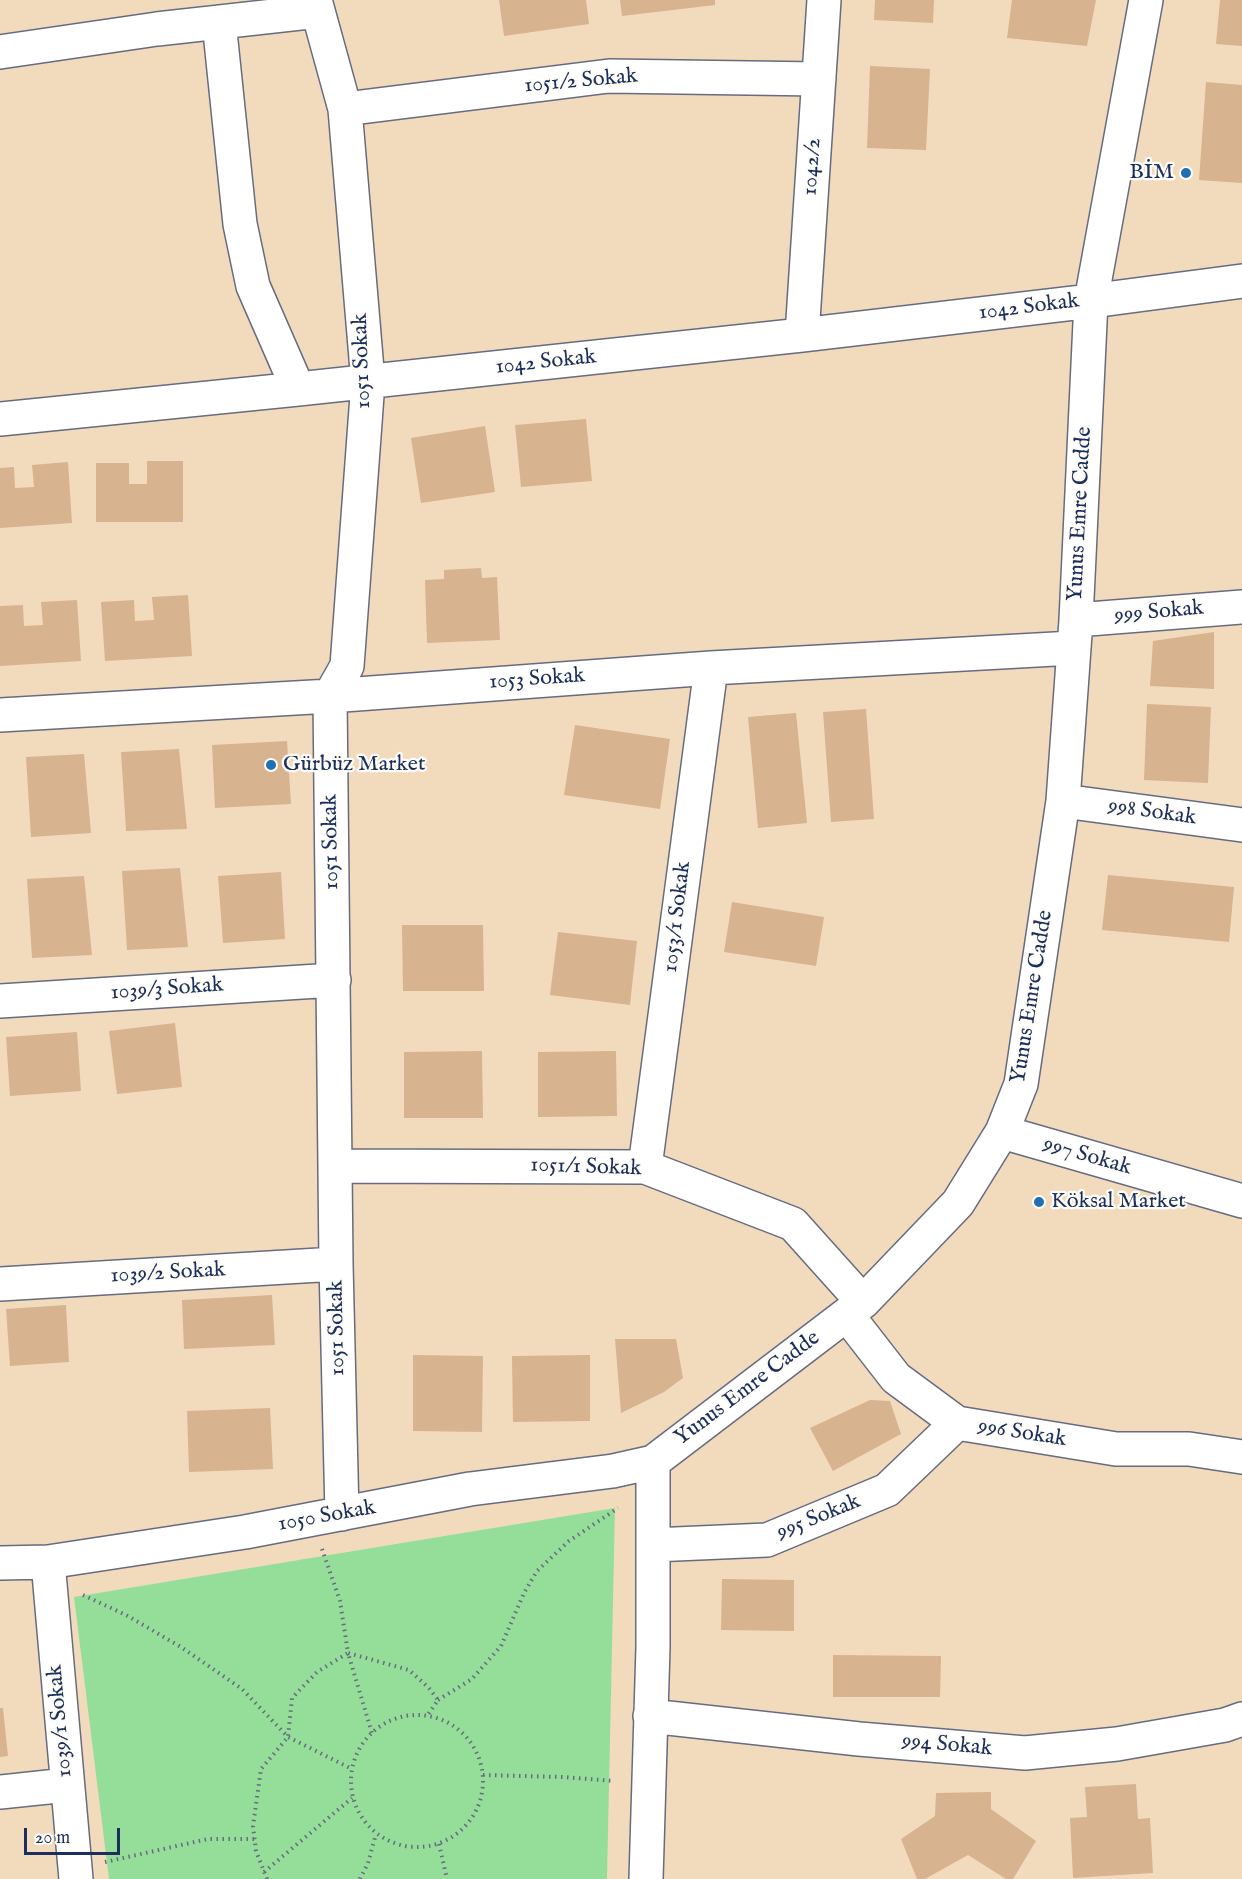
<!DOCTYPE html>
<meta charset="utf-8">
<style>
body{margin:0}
#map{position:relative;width:1242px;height:1879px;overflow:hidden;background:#f2dbbc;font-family:"IM FELL English",serif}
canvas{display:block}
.scale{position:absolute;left:24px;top:1828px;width:96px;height:27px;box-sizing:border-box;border:3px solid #1b2f5e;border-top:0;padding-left:8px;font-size:18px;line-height:21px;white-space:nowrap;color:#1b2f5e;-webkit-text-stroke:4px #fdfcf7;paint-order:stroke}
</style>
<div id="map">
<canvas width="1242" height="1879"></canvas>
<div class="scale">20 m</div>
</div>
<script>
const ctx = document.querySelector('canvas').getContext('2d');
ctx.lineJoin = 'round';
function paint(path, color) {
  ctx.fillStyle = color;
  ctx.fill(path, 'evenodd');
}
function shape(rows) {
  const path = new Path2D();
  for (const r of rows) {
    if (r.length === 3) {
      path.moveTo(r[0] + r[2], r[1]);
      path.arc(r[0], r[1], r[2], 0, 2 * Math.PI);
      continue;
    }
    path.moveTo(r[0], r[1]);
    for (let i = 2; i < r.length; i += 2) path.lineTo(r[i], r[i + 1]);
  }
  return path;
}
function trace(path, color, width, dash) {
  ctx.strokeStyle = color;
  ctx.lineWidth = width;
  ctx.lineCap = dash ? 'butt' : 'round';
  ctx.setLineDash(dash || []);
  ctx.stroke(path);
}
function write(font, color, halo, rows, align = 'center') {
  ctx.font = font + ' "IM FELL English",serif';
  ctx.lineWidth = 4.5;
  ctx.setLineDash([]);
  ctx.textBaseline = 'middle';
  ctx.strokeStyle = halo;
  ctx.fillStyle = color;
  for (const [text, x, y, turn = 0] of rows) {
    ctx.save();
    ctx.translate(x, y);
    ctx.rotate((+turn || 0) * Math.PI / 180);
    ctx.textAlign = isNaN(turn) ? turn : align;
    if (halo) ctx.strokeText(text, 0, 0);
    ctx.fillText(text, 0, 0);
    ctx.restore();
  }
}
paint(shape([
 [615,1508,607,1879,109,1879,74,1597]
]), '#95de99');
paint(shape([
 [499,0,586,0,589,24,504,36],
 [620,0,715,0,715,5,622,16],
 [875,0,934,0,933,23,874,20],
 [1012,0,1096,0,1087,46,1007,38],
 [1220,0,1242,0,1242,46,1216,44],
 [870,66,930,69,926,150,867,148],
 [1206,82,1242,85,1242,183,1199,180],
 [586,419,592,481,521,487,515,425],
 [485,426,495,492,421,503,411,438],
 [147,461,183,461,183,522,96,522,96,463,129,463,129,484,147,484],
 [68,462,72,523,0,528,0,468,14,467,15,488,34,487,32,465],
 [481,568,482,578,497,577,500,640,427,643,425,580,444,579,444,570],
 [188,595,192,656,105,661,101,602,134,600,135,621,154,620,152,597],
 [77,600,81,661,0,666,0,606,23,605,24,626,43,625,41,602],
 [1214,632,1214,689,1150,686,1153,641],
 [1147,704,1211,707,1208,783,1144,780],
 [866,709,874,819,831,822,823,712],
 [796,713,807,823,758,828,748,717],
 [575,725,670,739,660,809,564,795],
 [287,741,291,804,215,808,212,745],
 [179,749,187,829,126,831,121,752],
 [84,754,91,833,31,837,26,757],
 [180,868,188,947,127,950,122,871],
 [281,872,285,939,223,943,218,876],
 [1108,875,1234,887,1229,942,1102,930],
 [84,876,92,955,32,958,27,879],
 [732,902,824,917,816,966,724,952],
 [402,925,483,925,484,991,403,991],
 [558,932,637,941,630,1005,550,995],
 [175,1023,182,1087,117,1094,109,1031],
 [77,1032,81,1091,10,1096,6,1037],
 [482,1051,483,1118,404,1118,404,1052],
 [616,1051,617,1116,538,1117,538,1052],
 [272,1295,275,1345,184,1349,182,1300],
 [66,1305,69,1362,10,1366,6,1309],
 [615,1339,676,1339,683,1378,664,1392,621,1413],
 [413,1355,483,1356,482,1432,413,1431],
 [590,1355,590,1421,513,1422,512,1356],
 [870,1400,890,1401,901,1434,833,1471,810,1428],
 [270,1408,273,1469,189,1472,187,1411],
 [722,1579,794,1580,794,1631,721,1630],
 [833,1655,941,1656,940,1697,833,1697],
 [0,1708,3,1708,8,1756,0,1757],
 [1136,1784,1138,1819,1150,1818,1153,1873,1073,1878,1070,1818,1087,1817,1085,1787],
 [991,1792,991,1809,1036,1841,1013,1879,1006,1879,968,1855,925,1879,917,1879,901,1839,935,1816,936,1793]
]), '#d7b390');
const minor = shape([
 [315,0,345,109,368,382,347,666,330,696,336,1264,342,1514],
 [219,22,240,224,253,286,298,389],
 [0,52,157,29,318,11],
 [345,109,609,76,819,79],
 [802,335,824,0],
 [0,419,298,389,802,335,1091,301,1242,281],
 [1076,620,1242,607],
 [0,715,330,696,711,668,1073,648],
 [1063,801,1242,825],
 [0,1001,334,980],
 [1002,1132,1242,1201],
 [336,1166,645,1167,793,1224,863,1302],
 [645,1167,711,668],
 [0,1284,336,1264],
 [847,1315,896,1378,957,1423,1116,1449,1189,1449,1242,1457],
 [653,1545,767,1540,887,1490,957,1423],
 [48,1562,76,1879],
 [0,1563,48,1562,245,1532,470,1489,613,1471,653,1462],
 [650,1716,859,1739,1025,1753,1117,1744,1225,1725,1242,1719],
 [0,1792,67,1785],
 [646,1879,653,1647,653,1462,863,1302,958,1203,1002,1132,1021,1084,1063,801,1076,620,1091,301,1146,0]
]);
trace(minor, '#666b7f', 36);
trace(shape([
 [322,1549,340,1601,348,1653,409,1670,429,1688,438,1700,427,1716],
 [83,1595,126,1615,181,1647,242,1689,288,1737,352,1769],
 [438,1700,472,1679,501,1646,524,1593,537,1571,569,1541,618,1508],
 [417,1781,66],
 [483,1775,563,1777,614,1781],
 [439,1844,447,1879],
 [105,1862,208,1839,255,1839],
 [264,1872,352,1798],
 [267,1879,256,1851,253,1826,261,1769,288,1737,292,1698,317,1672,348,1653,372,1733],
 [360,1879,368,1863,376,1834]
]), '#666b7f', 4, [1.5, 4.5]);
trace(minor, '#fff', 33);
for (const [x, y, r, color] of [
 [1186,173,6,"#1f6fb2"],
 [271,765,6,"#1f6fb2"],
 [1039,1202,6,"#1f6fb2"]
]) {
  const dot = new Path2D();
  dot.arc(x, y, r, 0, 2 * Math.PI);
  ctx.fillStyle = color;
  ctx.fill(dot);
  trace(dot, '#fdfcf7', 2);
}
write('22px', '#1b2f5e', '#fdfcf7', [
 ["1051/2 Sokak",581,82,-5],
 ["1042/2",813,167,-86],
 ["1042 Sokak",1029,308,-7],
 ["1051 Sokak",363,361,-92],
 ["1042 Sokak",546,363,-6],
 ["Yunus Emre Cadde",1081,514,-87],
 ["999 Sokak",1159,613,-5],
 ["1053 Sokak",537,680,-4],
 ["998 Sokak",1152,813,8],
 ["1051 Sokak",332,842,-91],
 ["1053/1 Sokak",678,917,-83],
 ["1039/3 Sokak",167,990,-4],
 ["Yunus Emre Cadde",1033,997,-81],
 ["997 Sokak",1087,1157,16],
 ["1051/1 Sokak",586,1168,2],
 ["1039/2 Sokak",168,1274,-3],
 ["1051 Sokak",338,1328,-91],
 ["Yunus Emre Cadde",748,1389,-37],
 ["996 Sokak",1022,1434,9],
 ["1050 Sokak",327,1517,-10],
 ["995 Sokak",819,1518,-22],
 ["1039/1 Sokak",61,1721,-95],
 ["994 Sokak",947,1746,5]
]);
write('22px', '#1b2f5e', '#fdfcf7', [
 ["BİM",1174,173,"right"],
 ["Gürbüz Market",283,765],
 ["Köksal Market",1051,1202]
], 'left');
</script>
